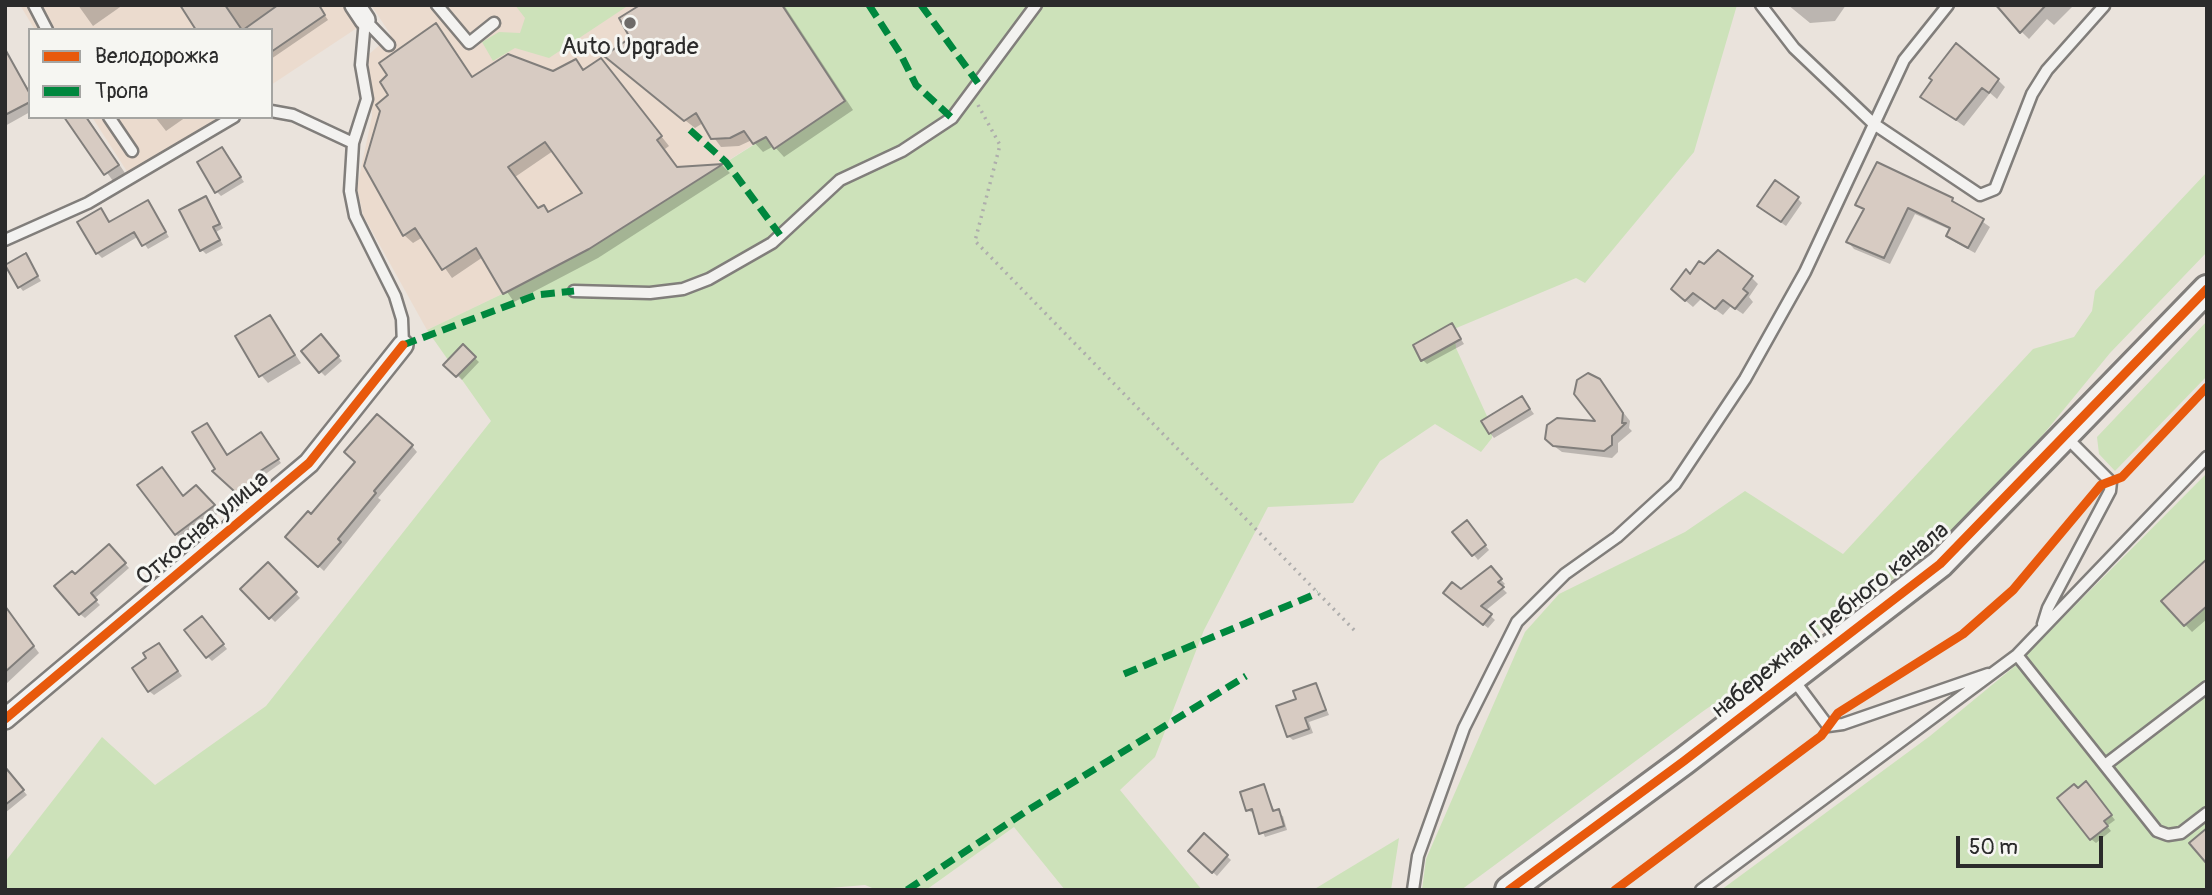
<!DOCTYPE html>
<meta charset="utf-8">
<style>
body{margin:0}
#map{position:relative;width:2212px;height:895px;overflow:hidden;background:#eae3dc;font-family:Pangolin,sans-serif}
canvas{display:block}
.frame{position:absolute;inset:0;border:7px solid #2b2b2b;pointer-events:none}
.legend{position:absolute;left:28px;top:28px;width:245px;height:91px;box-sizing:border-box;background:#f6f6f2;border:2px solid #a5a5a2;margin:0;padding:9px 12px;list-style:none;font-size:21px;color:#2b2b2b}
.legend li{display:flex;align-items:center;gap:14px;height:35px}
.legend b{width:35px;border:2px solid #a5a5a2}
.scale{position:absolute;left:1956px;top:836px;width:147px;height:32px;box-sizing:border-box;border:4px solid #2b2b2b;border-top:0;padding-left:9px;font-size:21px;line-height:24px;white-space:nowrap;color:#2b2b2b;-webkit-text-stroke:5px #f6f6f2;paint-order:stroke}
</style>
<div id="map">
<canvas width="2212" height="895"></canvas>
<div class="frame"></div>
<ul class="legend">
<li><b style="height:9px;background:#e8590c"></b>Велодорожка</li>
<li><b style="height:9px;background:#00873e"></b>Тропа</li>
</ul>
<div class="scale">50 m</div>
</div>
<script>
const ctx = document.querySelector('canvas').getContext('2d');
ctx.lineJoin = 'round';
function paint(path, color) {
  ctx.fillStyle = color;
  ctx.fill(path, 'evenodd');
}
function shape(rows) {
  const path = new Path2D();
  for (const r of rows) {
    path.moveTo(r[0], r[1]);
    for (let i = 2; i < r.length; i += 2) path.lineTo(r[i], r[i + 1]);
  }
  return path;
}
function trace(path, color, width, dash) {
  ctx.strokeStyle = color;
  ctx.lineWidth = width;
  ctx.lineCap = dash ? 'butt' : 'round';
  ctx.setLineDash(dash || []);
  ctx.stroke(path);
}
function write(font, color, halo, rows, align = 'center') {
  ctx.font = font + ' Pangolin,sans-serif';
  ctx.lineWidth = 6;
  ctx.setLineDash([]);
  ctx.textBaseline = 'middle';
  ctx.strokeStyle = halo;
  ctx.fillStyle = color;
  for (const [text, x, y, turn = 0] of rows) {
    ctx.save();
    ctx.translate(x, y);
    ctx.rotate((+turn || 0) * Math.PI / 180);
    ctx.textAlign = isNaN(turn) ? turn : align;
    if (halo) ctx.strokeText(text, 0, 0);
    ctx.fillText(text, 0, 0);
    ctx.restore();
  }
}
paint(shape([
 [20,5,346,5,360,26,271,85,271,30,35,30],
 [371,5,782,5,845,101,774,149,765,137,594,246,521,285,427,330,363,215,357,188,372,116,368,55,391,35],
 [92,117,220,117,128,173]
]), '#ebdbce');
paint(shape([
 [515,5,629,5,549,58,515,48,493,61,482,42,499,32,520,33,525,18],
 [782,5,1737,5,1694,152,1585,283,1576,278,1454,329,1456,348,1491,425,1492,438,1481,452,1435,424,1380,461,1353,503,1268,507,1204,630,1155,757,1120,790,1202,890,1065,890,1014,827,926,890,877,890,865,885,806,890,5,890,5,862,102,737,155,785,266,706,491,421,427,330,521,285,594,246,766,137,774,149,845,101],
 [2207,172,2207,252,2110,353,2042,436,1929,554,1702,712,1461,890,1422,890,1426,859,1525,632,1559,594,1685,532,1745,491,1843,554,2033,349,2074,337,2092,311,2095,291],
 [2207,321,2207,376,2115,471,2099,454,2097,437],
 [2207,473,2207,890,1721,890,1930,736,2015,666],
 [1399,838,1391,890,1313,890]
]), '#cde2ba');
paint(shape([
 [78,5,123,5,93,26],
 [182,5,318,5,328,20,271,59,271,30,198,30],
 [643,5,784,5,853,110,784,157,774,146,763,152,752,140,739,146,721,147,703,123,695,128,615,65,632,38],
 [1788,5,1846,5,1835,21,1810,23],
 [1994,5,2074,5,2054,25,2047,19,2029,39],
 [436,26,473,78,553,73,575,61,584,69,601,60,669,146,665,149,679,169,723,166,730,173,598,258,514,302,483,257,452,278,423,237,413,243,404,235,391,96],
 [553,151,584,193,549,213,543,207,539,210,515,177],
 [5,54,30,91,30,112,5,126],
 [1998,80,2005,87,1997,99,1990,93,1964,126,1922,97],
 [66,117,87,117,125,173,113,181],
 [155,117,186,117,166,131],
 [222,149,244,182,221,196,217,192],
 [206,198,223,228,216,232,223,245,206,254,201,249],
 [1797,198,1802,203,1786,226,1764,210],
 [1952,200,1990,227,1975,253,1955,242,1948,235,1951,230,1915,214,1890,264,1854,249,1848,242,1865,212,1858,204],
 [148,202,169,237,148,249,139,236,102,258,97,253,101,211,110,223],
 [25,256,41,281,23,291,19,286],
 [1705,267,1751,277,1758,284,1749,297,1753,302,1743,314,1731,306,1723,315,1701,299,1693,307,1680,296,1690,276],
 [270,317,301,363,268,383,261,375],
 [1452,325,1464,344,1427,364,1423,360],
 [325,341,342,361,325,376,321,372],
 [463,347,479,362,462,380,446,365],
 [1599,381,1630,421,1629,428,1632,431,1618,443,1618,452,1612,458,1562,452,1554,446,1599,423],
 [1522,398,1534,414,1494,438,1490,433],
 [264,438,281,463,260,478,264,483,252,491,256,498,250,503,215,471],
 [412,446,417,452,378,498,381,500,324,571,287,537],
 [168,476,184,498,196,487,220,512,182,540,176,534],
 [1471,527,1489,550,1478,560,1455,532],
 [109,546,129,568,94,599,100,605,85,618,80,614,75,576],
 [2207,562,2207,619,2192,632,2163,601],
 [268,564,300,598,275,622,242,589],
 [1490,568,1505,584,1501,587,1507,593,1485,611,1495,620,1488,628,1450,598],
 [12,617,39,653,5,685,5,623],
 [206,623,227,649,212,661,207,656],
 [159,645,182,676,154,695,149,691,149,658],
 [1316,685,1329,715,1309,722,1313,733,1293,740,1288,736,1298,700],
 [5,769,27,795,5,813],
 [1264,786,1275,812,1283,816,1287,830,1265,837,1255,814,1247,810],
 [2090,788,2115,820,2107,826,2111,831,2096,843,2091,839,2078,790],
 [1204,836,1231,860,1217,876,1190,851]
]), '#0003');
const building = shape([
 [180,5,225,5,242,30,196,30,180,5],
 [278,5,319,5,325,15,271,52,271,30,243,30,278,5],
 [640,5,782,5,845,101,774,149,766,137,753,144,744,131,730,138,711,139,696,113,684,121,604,56,630,38,619,18,640,5],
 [1996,5,2046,5,2020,33,1996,5],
 [436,23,472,77,508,54,553,71,576,59,583,70,601,58,662,136,657,140,677,167,723,164,589,249,503,294,476,248,442,270,415,228,403,236,364,166,380,111,376,105,388,95,380,82,387,75,379,63,436,23],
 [545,142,582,193,548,212,544,205,538,208,508,167,545,142],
 [1956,43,1999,79,1989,93,1982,88,1956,120,1920,97,1932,80,1929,78,1956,43],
 [5,49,30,94,30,102,5,115,5,49],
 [64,117,86,117,119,165,104,175,64,117],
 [222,147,241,177,215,193,197,162,222,147],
 [1877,162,1953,198,1952,201,1984,219,1968,248,1946,236,1950,228,1908,208,1884,258,1846,242,1864,209,1855,205,1877,162],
 [1775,180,1799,197,1781,222,1757,206,1775,180],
 [206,196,220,224,213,227,220,240,200,251,179,210,206,196],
 [148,200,166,232,142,246,134,232,96,254,77,222,101,208,109,222,148,200],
 [1718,250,1753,276,1743,289,1748,293,1735,309,1723,300,1715,309,1693,293,1685,301,1671,289,1686,269,1690,274,1699,261,1704,264,1718,250],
 [26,253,38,276,18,288,5,265,26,253],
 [270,315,295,355,259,377,235,336,270,315],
 [1452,323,1461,339,1421,361,1413,345,1452,323],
 [321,334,339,356,319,373,301,351,321,334],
 [463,344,476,357,456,377,443,365,463,344],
 [1588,373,1600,379,1623,413,1622,423,1626,423,1612,436,1612,445,1604,451,1553,446,1545,439,1547,425,1557,418,1595,421,1574,394,1577,380,1588,373],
 [1522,396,1530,409,1489,434,1481,421,1522,396],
 [377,414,413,445,374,491,376,493,338,539,341,542,318,567,285,537,308,511,311,514,355,462,344,452,377,414],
 [207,423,227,455,261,432,279,459,257,473,261,479,250,487,254,493,245,501,212,471,215,469,192,432,207,423],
 [162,467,183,496,196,485,215,505,175,535,137,485,162,467],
 [1467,520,1486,545,1472,556,1452,532,1467,520],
 [109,544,126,563,91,593,97,600,79,615,54,586,72,571,75,574,109,544],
 [2207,559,2207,606,2184,626,2161,601,2207,559],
 [268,562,297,592,269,619,240,589,268,562],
 [1491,566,1502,579,1498,582,1504,587,1481,606,1492,614,1483,625,1443,593,1452,582,1461,589,1491,566],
 [5,606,34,646,5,672,5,606],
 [202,616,224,644,206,658,184,630,202,616],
 [159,643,178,671,148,692,132,668,146,658,143,653,159,643],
 [1316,683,1326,710,1305,718,1309,729,1287,737,1276,706,1296,699,1293,691,1316,683],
 [5,767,24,790,5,805,5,767],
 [2086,781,2112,815,2104,821,2108,826,2090,840,2057,798,2074,784,2078,788,2086,781],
 [1264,784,1273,811,1279,809,1284,826,1259,834,1252,809,1246,811,1240,792,1264,784],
 [2207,828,2207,864,2189,843,2207,828],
 [1204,833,1228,855,1212,873,1188,851,1204,833]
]);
paint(building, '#d7cbc2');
trace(building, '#817e7b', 2);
const lane = shape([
 [34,5,47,30],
 [437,5,469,43,494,23],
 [1761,5,1794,48,1874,124,1980,195,1995,189,2032,94,2047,70,2104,6],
 [365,20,361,65,367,99,353,143,350,191,355,216,395,296,402,319,403,345],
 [365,20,389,45],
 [271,111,293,115,353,143],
 [109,117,132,151],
 [5,240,88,203,234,117],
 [574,291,650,293,683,289,709,279,772,243,840,180,902,151,952,118,1036,5],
 [2043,624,2048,608,2110,491,2111,482,2066,437],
 [2017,655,2157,831,2168,835,2181,833,2207,813],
 [1793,679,1828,726,1843,724,1988,674],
 [2105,765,2207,687],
 [1413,890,1418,856,1464,728,1517,622,1565,574,1617,537,1675,484,1745,379,1805,272,1904,60,1948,5],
 [1701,890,2017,655,2207,457]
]);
const street = shape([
 [355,5,365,20],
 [5,719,309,463,403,345]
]);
const secondary = shape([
 [1509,890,1684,761,1940,564,2207,289]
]);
trace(lane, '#817e7b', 15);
trace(street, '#817e7b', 24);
trace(secondary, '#817e7b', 32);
trace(shape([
 [978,105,1000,145,975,241,1357,633]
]), '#aeadac', 3.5, [2, 5]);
trace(lane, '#f3f2f0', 10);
trace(street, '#f3f2f0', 19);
trace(secondary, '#f3f2f0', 26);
trace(shape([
 [869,5,900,53,916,85,952,118],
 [921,5,978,83],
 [690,130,726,162,780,235],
 [403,345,536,295,574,291],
 [1124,674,1318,593],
 [907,890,1025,812,1246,676]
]), '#00873e', 7, [14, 7]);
trace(shape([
 [5,719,309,463,403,345],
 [1509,890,1684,761,1940,564,2207,289],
 [1615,890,1821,736,1838,713,1963,634,2013,590,2101,485,2122,477,2207,387]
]), '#e8590c', 9);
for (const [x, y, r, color] of [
 [630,23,7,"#6e6b69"]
]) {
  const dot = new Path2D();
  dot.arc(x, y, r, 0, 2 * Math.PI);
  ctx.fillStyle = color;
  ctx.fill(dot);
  trace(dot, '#f6f6f2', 2.5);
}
write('24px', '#2b2b2b', '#f6f6f2', [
 ["Auto Upgrade",630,48]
]);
write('24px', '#2b2b2b', '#f6f6f2', [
 ["Откосная улица",203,529,-40],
 ["набережная Гребного канала",1831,621,-39]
]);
</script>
